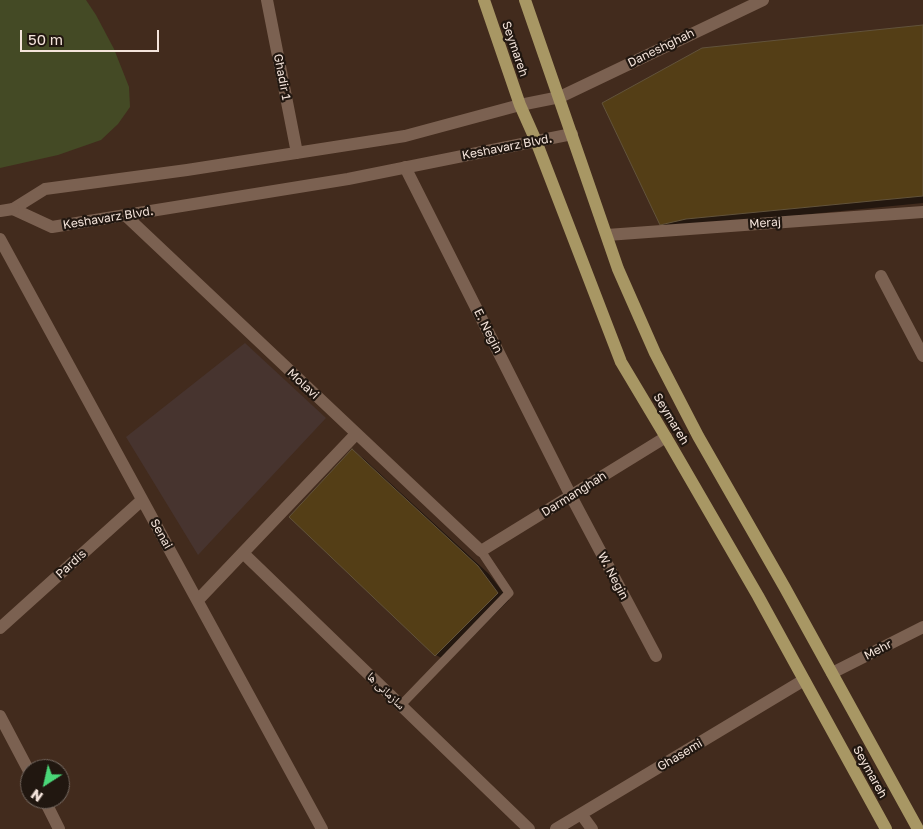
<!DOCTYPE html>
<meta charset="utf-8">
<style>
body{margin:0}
#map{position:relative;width:923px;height:829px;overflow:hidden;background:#422b1d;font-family:"Golos Text",sans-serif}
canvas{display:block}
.north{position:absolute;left:20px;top:759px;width:50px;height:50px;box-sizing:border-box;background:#211710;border:1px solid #756961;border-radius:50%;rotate:215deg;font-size:14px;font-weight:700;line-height:20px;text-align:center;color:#f4e4db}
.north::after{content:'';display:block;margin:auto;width:18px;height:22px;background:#4ad778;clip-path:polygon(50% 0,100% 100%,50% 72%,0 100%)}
.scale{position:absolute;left:20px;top:30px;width:139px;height:22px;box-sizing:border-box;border:2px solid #f4e4db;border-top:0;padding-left:6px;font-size:15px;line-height:18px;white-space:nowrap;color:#f4e4db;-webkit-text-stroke:4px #211710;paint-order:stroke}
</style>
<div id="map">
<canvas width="923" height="829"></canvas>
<div class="north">N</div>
<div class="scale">50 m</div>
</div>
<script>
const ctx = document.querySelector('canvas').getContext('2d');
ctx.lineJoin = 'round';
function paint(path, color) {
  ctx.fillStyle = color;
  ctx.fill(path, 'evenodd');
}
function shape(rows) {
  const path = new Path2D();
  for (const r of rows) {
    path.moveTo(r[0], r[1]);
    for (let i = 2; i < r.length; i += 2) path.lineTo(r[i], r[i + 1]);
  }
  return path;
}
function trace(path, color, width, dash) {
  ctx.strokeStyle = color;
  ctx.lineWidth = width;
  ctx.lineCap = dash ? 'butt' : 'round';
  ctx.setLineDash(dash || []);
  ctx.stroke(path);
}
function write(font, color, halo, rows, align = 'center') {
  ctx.font = font + ' "Golos Text","Noto Naskh Arabic",sans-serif';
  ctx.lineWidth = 4.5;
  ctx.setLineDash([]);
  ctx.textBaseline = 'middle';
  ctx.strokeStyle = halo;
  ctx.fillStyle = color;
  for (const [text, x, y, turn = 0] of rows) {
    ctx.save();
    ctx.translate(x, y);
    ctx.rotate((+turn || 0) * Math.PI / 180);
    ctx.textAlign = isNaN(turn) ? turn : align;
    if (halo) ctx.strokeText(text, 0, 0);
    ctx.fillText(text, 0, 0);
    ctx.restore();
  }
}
paint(shape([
 [245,343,326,418,198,555,126,437]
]), '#47342f');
paint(shape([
 [0,0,86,0,96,15,114,49,129,87,130,107,118,124,101,140,58,155,0,168]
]), '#444a25');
paint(shape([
 [923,26,923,203,699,225,673,231,661,224],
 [352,451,363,458,489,574,509,600,448,662,436,655,290,517]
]), '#0007');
const building = shape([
 [923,25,923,196,686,219,660,225,602,103,702,48,923,25],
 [352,449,478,566,498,593,435,656,289,517,352,449]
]);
paint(building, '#543e16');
trace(building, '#62533b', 1);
trace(shape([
 [401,705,509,593,481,551]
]), '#7b6151', 9);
trace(shape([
 [267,0,297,153],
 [405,167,571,496,656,656],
 [13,209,45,189,187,170,405,136,520,105,560,97,763,0],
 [13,209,52,227,348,179,572,134],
 [125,215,481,551,666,437],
 [607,235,923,212],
 [0,239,322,829],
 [881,276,923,356],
 [243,553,529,829],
 [198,600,356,434],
 [0,628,142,500],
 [832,673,923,627],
 [0,716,30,773],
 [44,799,59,829],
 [581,814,592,829],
 [556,829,804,680]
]), '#7b6151', 12);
trace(shape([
 [0,211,13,209]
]), '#7b6151', 12);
trace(shape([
 [484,0,520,105,536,141,621,362,670,444,758,596,886,829],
 [525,0,618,269,655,353,698,436,785,588,918,829]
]), '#a89764', 12);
write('12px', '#f4e4db', '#211710', [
 ["Daneshghah",661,48,-26],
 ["Seymareh",515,49,71],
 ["Ghadir 1",282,77,79],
 ["Keshavarz Blvd.",507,147,-11],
 ["Keshavarz Blvd.",108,218,-9],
 ["Meraj",765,223,-4],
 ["E. Negin",488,331,63],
 ["Molavi",303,384,43],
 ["Seymareh",671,419,59],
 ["Darmanghah",574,494,-32],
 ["Senai",161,534,61],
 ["Pardis",71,564,-42],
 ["W. Negin",613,576,62],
 ["Mehr",878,650,-27],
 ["سازمانی ها",386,691,44],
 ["Ghasemi",680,755,-31],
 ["Seymareh",870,772,61]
]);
</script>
